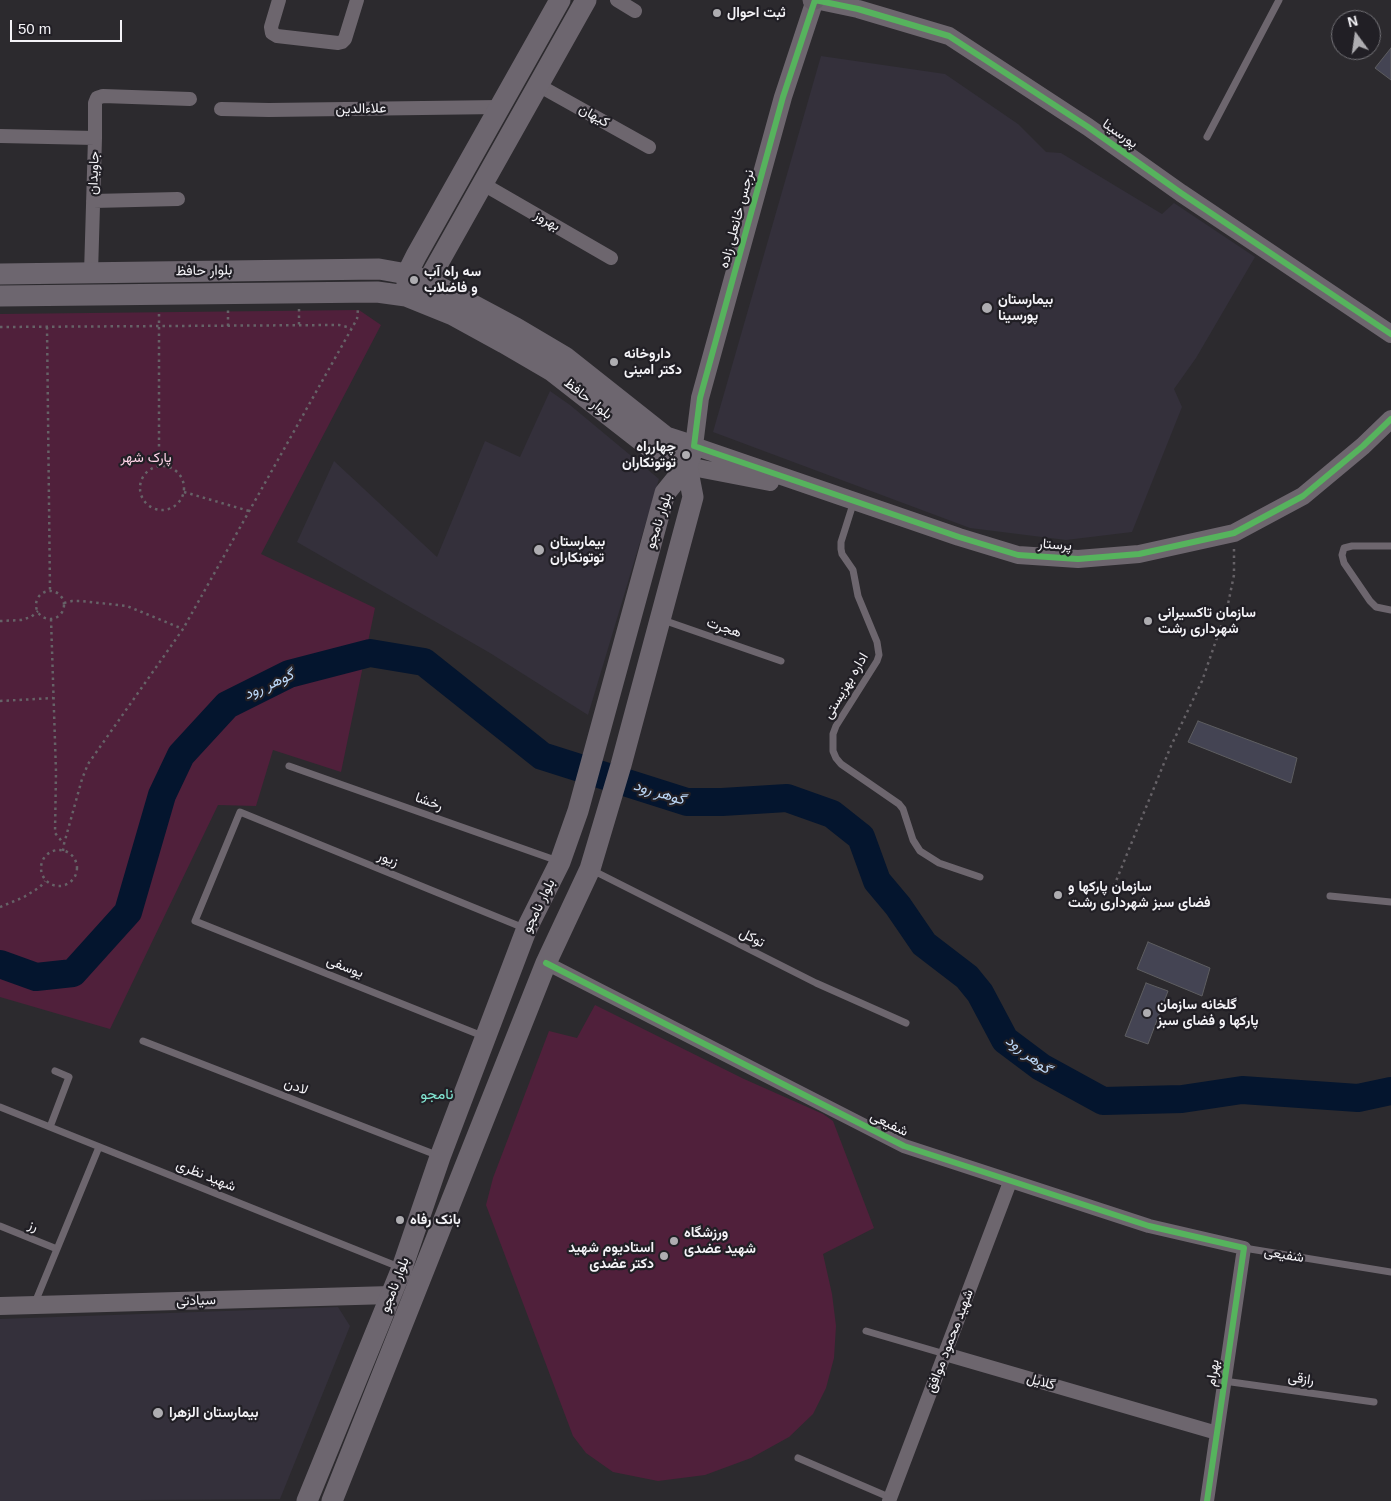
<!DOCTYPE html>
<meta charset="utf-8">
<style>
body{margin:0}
#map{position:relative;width:1391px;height:1501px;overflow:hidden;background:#2c2a2e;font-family:Arial,sans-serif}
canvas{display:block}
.north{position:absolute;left:1331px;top:10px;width:50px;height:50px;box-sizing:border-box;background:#211f25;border:1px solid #757479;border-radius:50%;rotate:346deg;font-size:14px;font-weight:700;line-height:20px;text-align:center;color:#f4f3f7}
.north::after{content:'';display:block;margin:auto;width:18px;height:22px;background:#aeadb1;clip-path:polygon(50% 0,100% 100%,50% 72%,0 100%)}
.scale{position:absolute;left:10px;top:20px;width:112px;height:22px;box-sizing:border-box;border:2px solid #f4f3f7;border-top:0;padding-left:6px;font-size:15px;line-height:18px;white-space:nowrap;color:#f4f3f7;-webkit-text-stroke:4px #211f25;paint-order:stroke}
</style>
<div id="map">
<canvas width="1391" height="1501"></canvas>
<div class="north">N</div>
<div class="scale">50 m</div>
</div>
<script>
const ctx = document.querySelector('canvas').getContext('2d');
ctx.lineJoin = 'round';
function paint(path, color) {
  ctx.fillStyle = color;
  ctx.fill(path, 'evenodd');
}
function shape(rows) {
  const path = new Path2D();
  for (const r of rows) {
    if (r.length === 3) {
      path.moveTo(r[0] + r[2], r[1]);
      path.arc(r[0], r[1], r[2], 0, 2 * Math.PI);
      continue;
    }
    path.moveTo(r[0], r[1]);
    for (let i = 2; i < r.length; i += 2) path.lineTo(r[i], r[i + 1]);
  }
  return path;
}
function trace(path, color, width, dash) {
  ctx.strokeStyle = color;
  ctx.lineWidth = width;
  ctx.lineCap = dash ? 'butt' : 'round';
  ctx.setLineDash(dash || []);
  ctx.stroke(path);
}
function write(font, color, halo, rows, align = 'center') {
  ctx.font = font + ' Arial,Vazirmatn,sans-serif';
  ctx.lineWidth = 4.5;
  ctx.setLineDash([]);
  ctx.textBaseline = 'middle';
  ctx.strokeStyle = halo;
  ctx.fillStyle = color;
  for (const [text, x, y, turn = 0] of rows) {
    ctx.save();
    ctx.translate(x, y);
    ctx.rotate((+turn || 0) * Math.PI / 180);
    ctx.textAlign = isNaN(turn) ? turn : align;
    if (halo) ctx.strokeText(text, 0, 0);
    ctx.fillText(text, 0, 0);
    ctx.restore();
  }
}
paint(shape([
 [821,56,945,74,1018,124,1046,152,1061,153,1162,214,1174,203,1255,257,1196,358,1174,389,1182,407,1132,532,1066,540,970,528,713,432],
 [550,391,570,405,659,479,588,715,490,653,297,542,334,461,437,557,485,441,520,457],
 [338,1307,350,1326,280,1499,0,1501,0,1319]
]), '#34303b');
paint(shape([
 [359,310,381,325,261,554,375,608,341,772,273,750,256,806,218,805,110,1029,0,997,0,314],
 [595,1005,744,1079,823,1114,833,1121,874,1228,823,1254,832,1294,836,1326,834,1358,826,1388,813,1414,789,1437,751,1458,705,1475,658,1481,613,1472,586,1453,573,1436,486,1205,493,1178,549,1031,577,1038]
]), '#50203b');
trace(shape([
 [0,964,36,977,73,973,128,912,162,795,181,755,227,705,289,674,370,653,424,662,542,756,687,802,722,802,787,798,832,814,861,837,877,881,898,906,924,944,967,977,980,993,1005,1040,1041,1067,1103,1101,1182,1099,1242,1090,1358,1098,1391,1091]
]), '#04152e', 28);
const building = shape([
 [1391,48,1391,80,1375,68,1391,48],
 [1198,721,1297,758,1291,783,1188,742,1198,721],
 [1148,942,1210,968,1202,996,1137,969,1148,942],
 [1146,983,1168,991,1148,1044,1125,1036,1146,983]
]);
paint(building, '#444453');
trace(building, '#5e5e61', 1);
trace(shape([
 [299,309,299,325],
 [228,326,228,310],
 [0,327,339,325,351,328],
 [47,327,50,591],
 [162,488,22],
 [159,466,159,311],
 [184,492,249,511],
 [50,605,14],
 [64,603,72,601,81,601,127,606,183,629],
 [51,619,56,772,55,833,64,844],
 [0,621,21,620,31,617,38,611],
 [0,701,53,698],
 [59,868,18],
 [63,851,64,844,82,779,88,764,183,629,357,319,358,309],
 [1114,886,1171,746,1202,681,1227,609,1234,575,1234,548],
 [0,907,24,897,40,887,45,881]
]), '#666267', 2.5, [2.5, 4]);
trace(shape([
 [1207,137,1279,0],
 [854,501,841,542,841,549,842,554,853,570,858,596,877,642,879,655,877,661,836,726,833,734,833,751,836,758,841,764,899,804,903,809,913,840,920,851,939,863,980,877],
 [1391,546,1352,546,1344,548,1342,555,1344,563,1370,601,1376,607,1391,610],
 [663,620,781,661],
 [289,766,558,861],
 [592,870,816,983,906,1023],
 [1330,896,1391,902],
 [485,1037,195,921,240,812,524,928],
 [143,1041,439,1156],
 [0,1107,399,1267],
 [50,1127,69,1077,55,1071],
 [0,1226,57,1249],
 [1244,1248,1391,1272],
 [34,1305,99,1147],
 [866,1331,945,1354],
 [1224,1381,1374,1402],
 [798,1458,891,1498]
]), '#6d666e', 7);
trace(shape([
 [279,0,271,27,272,33,277,36,338,43,342,42,345,39,357,0],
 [617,0,635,11],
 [538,85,649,147],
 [221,109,269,110,500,107],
 [0,136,95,138,91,273],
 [95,138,95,103,97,98,103,96,190,99],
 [483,184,611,258],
 [93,201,178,199],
 [546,963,904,1146,1149,1226,1244,1248,1207,1501],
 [945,1354,1217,1433],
 [889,1501,1010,1182]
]), '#6d666e', 14);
trace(shape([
 [1391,334,1181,193,1088,127,949,36,858,9,815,0,783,97,700,398,694,446,959,537,1018,555,1078,559,1139,554,1234,533,1303,496,1363,446,1391,419],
 [687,466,770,482],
 [0,1306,391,1295]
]), '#6d666e', 18);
trace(shape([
 [812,0,815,0]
]), '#665f67', 19);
trace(shape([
 [0,274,379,269,407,274,428,281,516,328,565,357,666,437,694,446,687,466,665,493,578,811,560,862,527,928,440,1157,402,1268,307,1501],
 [407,287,407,274,416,256,560,0],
 [417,289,428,281,586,0],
 [0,296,377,292,406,296,453,315,504,343,552,371,652,449,687,466],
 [332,1501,546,963,590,869,621,765,693,497,687,466]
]), '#6d666f', 21);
trace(shape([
 [1391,334,1181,193,1088,127,949,36,858,9,815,0,783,97,700,398,694,446,959,537,1018,555,1078,559,1139,554,1234,533,1303,496,1363,446,1391,419],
 [546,963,904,1146,1149,1226,1244,1248,1207,1501]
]), '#56b35d', 6);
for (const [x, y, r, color] of [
 [717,13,5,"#aeadb1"],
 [414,280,5,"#aeadb1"],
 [987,308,6,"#aeadb1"],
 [614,362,5,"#aeadb1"],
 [686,455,5,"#aeadb1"],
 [539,550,6,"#aeadb1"],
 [1148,621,5,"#aeadb1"],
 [1058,895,5,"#aeadb1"],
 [1147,1013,5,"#aeadb1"],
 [400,1220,5,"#aeadb1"],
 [674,1241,5,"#aeadb1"],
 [664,1256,5,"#aeadb1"],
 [158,1413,6,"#aeadb1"]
]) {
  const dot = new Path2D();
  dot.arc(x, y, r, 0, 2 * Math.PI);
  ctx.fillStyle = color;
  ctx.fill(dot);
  trace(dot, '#211f25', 2);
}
write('bold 14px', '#f4f3f7', '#211f25', [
 ["ثبت احوال",727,13],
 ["سه راه آب",424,272],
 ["و فاضلاب",424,288],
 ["بیمارستان",998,300],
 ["پورسینا",998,316],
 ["داروخانه",624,354],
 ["دکتر امینی",624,370],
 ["چهارراه",676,447,"right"],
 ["توتونکاران",676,463,"right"],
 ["بیمارستان",550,542],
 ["توتونکاران",550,558],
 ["سازمان تاکسیرانی",1158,613],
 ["شهرداری رشت",1158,629],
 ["سازمان پارکها و",1068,887],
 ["فضای سبز شهرداری رشت",1068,903],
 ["گلخانه سازمان",1157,1005],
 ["پارکها و فضای سبز",1157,1021],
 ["بانک رفاه",410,1220],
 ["ورزشگاه",684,1233],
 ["شهید عضدی",684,1249],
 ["استادیوم شهید",654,1248,"right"],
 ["دکتر عضدی",654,1264,"right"],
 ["بیمارستان الزهرا",169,1413]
], 'left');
write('14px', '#f4f3f7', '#211f25', [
 ["علاءالدین",361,109,-1],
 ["کیهان",594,116,29],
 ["پورسینا",1120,134,35],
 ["جاویدان",94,173,-88],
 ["نرجس خانعلی زاده",737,219,-75],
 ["بهروز",547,221,30],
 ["بلوار حافظ",204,271,-1],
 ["بلوار حافظ",588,399,38],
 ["بلوار نامجو",659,521,-72],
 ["پرستار",1055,545,4],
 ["هجرت",724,628,19],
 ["اداره بهزیستی",846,686,-59],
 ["رخشا",429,802,20],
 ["زیور",388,859,22],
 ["بلوار نامجو",539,906,-64],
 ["توکل",752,938,27],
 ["یوسفی",345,967,22],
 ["لادن",296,1087,21],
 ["شفیعی",889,1124,26],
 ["شهید نظری",206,1176,22],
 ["رز",33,1226,22],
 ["شفیعی",1284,1255,10],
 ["بلوار نامجو",395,1285,-69],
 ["سیادتی",196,1301,-2],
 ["شهید محمود موافق",950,1341,-69],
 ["بهرام",1213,1373,-82],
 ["رازقی",1301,1379,8],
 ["گلایل",1041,1382,16]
]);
write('14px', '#ffd4e8', '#211f25', [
 ["پارک شهر",146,458]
]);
write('italic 15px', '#bbd7f7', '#211f25', [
 ["گوهر رود",269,685,-24],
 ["گوهر رود",659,793,17],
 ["گوهر رود",1028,1055,38]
]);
write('15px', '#83e8d4', '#211f25', [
 ["نامجو",437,1095]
]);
</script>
